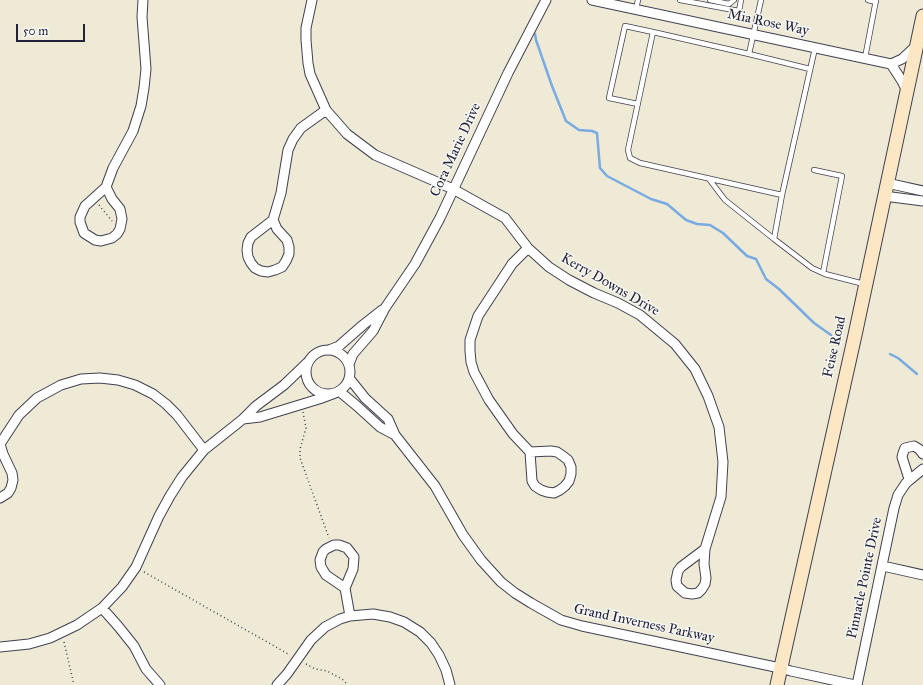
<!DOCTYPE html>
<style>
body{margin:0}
#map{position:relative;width:923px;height:685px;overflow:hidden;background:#efead5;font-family:"IM FELL Great Primer",serif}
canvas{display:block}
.scale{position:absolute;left:16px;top:24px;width:69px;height:18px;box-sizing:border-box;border:2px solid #22223b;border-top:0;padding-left:5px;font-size:12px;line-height:14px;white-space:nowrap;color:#22223b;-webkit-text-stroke:3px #f6f6f2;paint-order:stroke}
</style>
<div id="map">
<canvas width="923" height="685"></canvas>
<div class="scale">50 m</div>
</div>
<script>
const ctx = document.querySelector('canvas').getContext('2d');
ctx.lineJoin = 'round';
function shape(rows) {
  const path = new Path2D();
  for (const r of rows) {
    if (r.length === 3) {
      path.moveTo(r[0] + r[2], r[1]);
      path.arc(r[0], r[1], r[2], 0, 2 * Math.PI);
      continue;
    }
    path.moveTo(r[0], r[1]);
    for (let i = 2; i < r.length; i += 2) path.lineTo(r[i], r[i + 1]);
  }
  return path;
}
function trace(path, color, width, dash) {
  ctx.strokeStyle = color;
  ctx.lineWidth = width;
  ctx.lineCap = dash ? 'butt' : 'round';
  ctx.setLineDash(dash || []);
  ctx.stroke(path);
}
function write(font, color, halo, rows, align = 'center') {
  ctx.font = font + ' "IM FELL Great Primer",serif';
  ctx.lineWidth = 3;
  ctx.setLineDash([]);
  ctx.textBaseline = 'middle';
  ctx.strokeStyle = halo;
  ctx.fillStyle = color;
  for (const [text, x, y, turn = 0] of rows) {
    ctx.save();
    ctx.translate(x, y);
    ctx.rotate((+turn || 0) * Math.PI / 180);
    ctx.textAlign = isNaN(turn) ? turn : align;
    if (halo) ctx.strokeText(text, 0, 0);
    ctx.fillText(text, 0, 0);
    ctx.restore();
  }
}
trace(shape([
 [535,34,536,40,552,86,566,121,579,130,592,131,597,133,600,168,607,176,651,199,667,204,686,220,697,224,710,225,723,233,747,256,756,259,766,279,779,289,814,323,831,335],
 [890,354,898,358,917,374]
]), '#78aae4', 2.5);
const lane = shape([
 [680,0,739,11,741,0],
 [710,0,729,4,734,0],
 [761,0,749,54,653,32,628,150,630,158,640,163,782,195,815,48],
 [868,0,876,2],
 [636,9,638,0],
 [749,54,810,69],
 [865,58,876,0],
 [638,104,609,98,625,26,653,32],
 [814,170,842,176,823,273],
 [709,179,725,200,774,239,782,195],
 [774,239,812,268,825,274,864,284]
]);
const street = shape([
 [312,0,306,28,306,40,308,63,310,74,326,110,347,134,375,155,453,189,505,218,528,248,549,267,569,280,594,293,618,303,640,315,675,344,695,369,708,396,719,427,723,462,721,497,705,549,704,564,706,578,705,584,702,589,698,593,692,594,685,593,677,586,676,580,678,571,681,567,705,549],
 [592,0,891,64,902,59,916,46],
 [891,64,902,81,907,91],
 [887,183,923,191],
 [106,187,113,168,133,131,141,106,144,88,146,69,142,17,143,0],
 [106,187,112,199,120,209,122,219,120,229,117,234,112,238,101,241,95,240,84,233,80,222,80,217,85,206,106,187],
 [884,196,923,201],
 [273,220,277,229,287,240,289,247,289,254,286,261,282,267,275,270,268,272,261,271,255,268,251,263,248,257,247,250,248,243,251,237,273,220],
 [273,220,281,193,288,150,293,139,301,128,326,110],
 [528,248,512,264,478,316,470,340,470,351,471,362,474,372,489,400,513,434,530,452],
 [328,372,22],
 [329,350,339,346,363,325,382,310],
 [309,361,284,385,256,406,243,419,260,417,319,399,335,393],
 [349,364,353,354,373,331,385,308,415,264,440,218,508,73,546,0],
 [349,378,365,398,388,419,395,435,435,486,463,535,481,560,501,582,515,593,531,603,561,620,582,626,780,668,791,671,855,685],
 [339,391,357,406,380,427,395,435],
 [0,444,19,415,37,398,61,385,81,379,100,378,118,380,135,385,153,394,166,404,177,415,204,450],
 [551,451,557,452,563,456,568,460,571,467,571,474,569,481,565,486,560,490,554,493,547,492,541,490,535,486,532,481,530,452,551,451],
 [909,479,902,457,903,453,905,448,914,446,919,449,923,454],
 [0,498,8,493,11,488,13,480,12,473,3,454,0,444],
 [883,566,923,575],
 [345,588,326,575,321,567,320,560,323,552,326,549,334,545,339,545,347,548,354,557,353,569,345,588,350,616],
 [102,608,118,626,134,646,146,669,160,685],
 [0,647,29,644,50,638,77,625,102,608,122,587,136,567,159,516,170,496,182,477,204,450,243,419],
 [277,685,287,674,311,640,325,627,340,619,350,616,373,614,390,617,404,622,420,632,431,643,439,655,446,670,450,685],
 [857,685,894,508,898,495,906,483,923,469]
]);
const secondary = shape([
 [777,685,855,335,923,16]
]);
trace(lane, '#414052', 6);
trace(street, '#414052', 11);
trace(secondary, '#414052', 15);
trace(shape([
 [99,205,112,221],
 [303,412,306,428,300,449,300,458,329,538],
 [144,572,290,655],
 [64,642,74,685],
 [306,664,315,669,327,671,342,679,348,685]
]), '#414052', 1.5, [1, 3]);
trace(lane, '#fff', 4.5);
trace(street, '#fff', 9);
trace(secondary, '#fbe7c3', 13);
write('14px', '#22223b', '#f6f6f2', [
 ["Mia Rose Way",768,23,12],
 ["Cora Marie Drive",456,150,-65],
 ["Kerry Downs Drive",610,285,30],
 ["Feise Road",835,347,-77],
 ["Pinnacle Pointe Drive",865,578,-78],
 ["Grand Inverness Parkway",644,624,12]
]);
</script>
